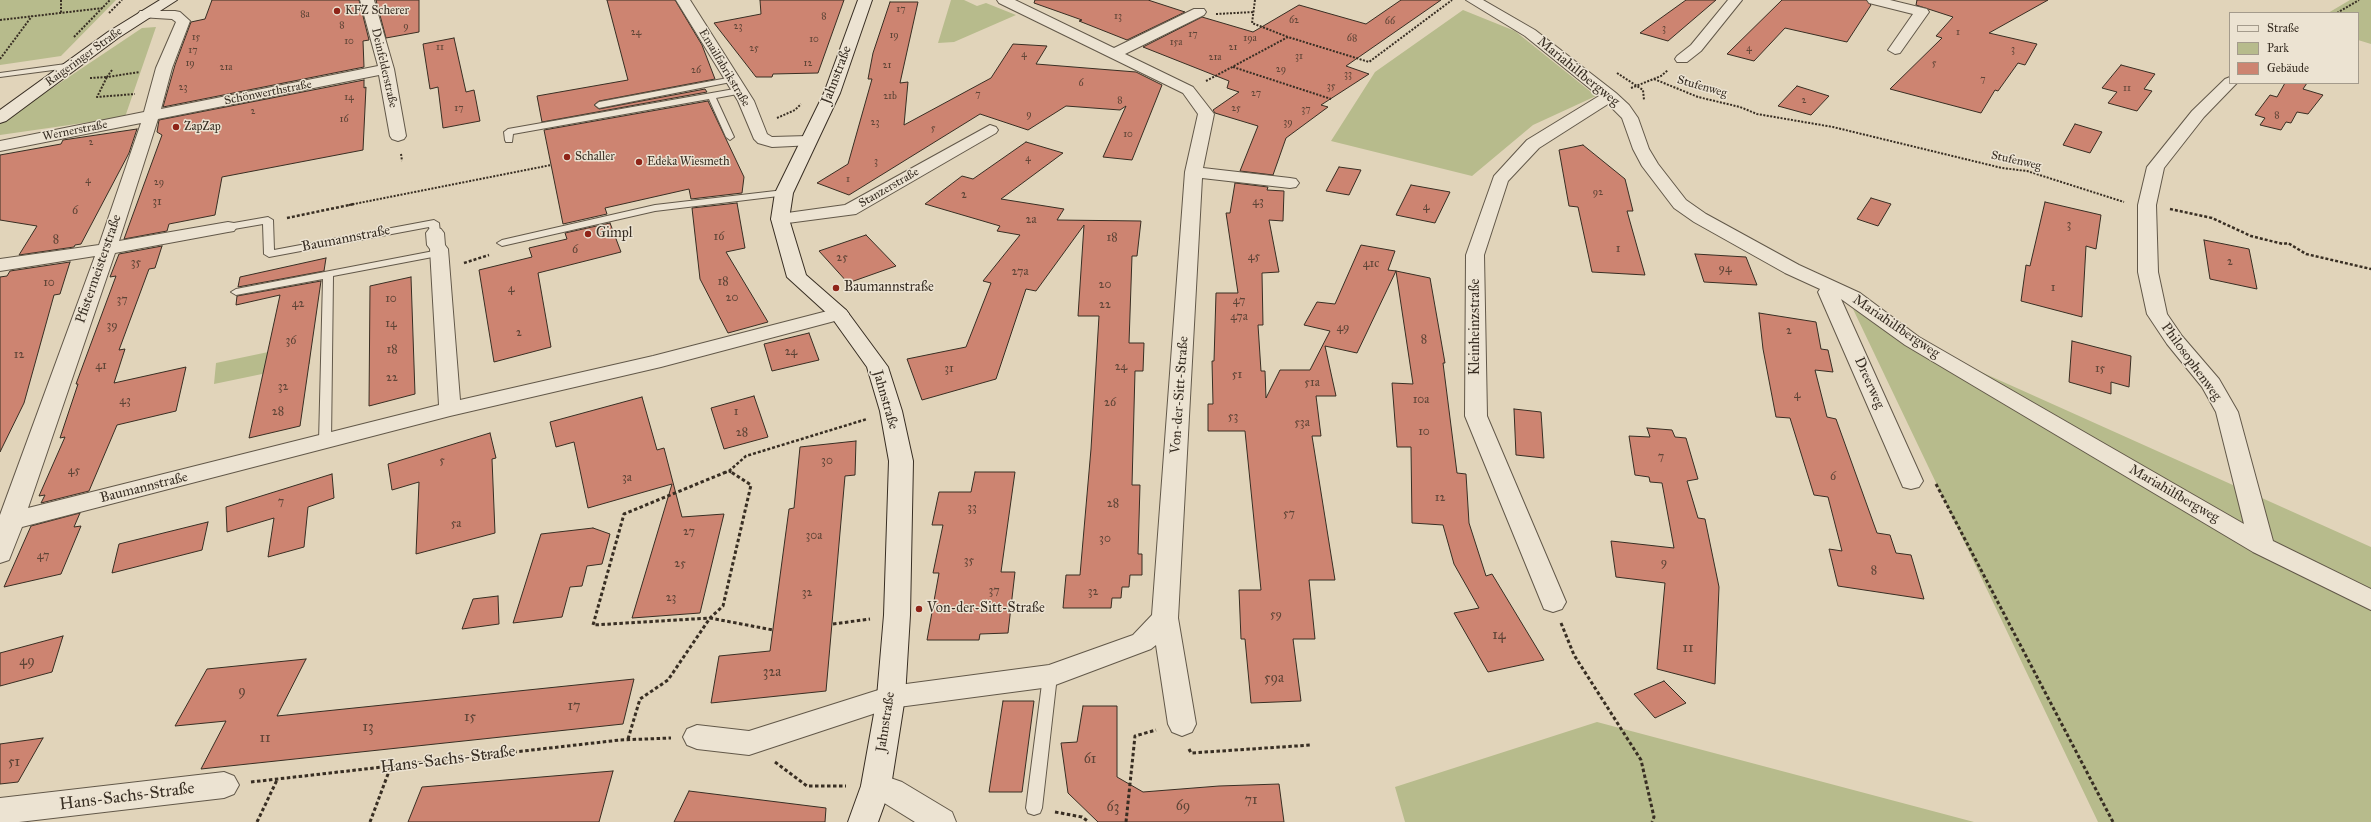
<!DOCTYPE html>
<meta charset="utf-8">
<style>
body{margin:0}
#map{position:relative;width:2371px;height:822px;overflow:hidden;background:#e1d4ba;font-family:"IM FELL Great Primer",serif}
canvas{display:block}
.legend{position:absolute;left:2229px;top:12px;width:130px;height:72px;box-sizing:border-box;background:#ece3d2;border:1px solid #a49b8c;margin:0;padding:5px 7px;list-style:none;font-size:12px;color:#382e23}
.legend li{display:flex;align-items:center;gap:8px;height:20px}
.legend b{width:20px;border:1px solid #a49b8c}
</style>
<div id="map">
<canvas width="2371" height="822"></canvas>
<ul class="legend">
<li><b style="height:5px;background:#ece3d2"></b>Straße</li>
<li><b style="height:11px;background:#b7bb8c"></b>Park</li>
<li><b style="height:11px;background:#cd8471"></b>Gebäude</li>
</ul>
</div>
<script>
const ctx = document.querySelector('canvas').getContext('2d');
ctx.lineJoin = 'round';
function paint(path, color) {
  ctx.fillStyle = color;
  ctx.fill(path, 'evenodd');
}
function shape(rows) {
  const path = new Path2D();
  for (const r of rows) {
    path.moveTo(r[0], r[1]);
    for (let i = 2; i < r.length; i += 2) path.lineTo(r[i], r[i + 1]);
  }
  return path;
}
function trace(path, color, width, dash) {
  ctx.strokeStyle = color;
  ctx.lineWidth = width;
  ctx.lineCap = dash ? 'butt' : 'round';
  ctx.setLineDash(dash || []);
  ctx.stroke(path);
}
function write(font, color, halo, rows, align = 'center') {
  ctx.font = font + ' "IM FELL Great Primer",serif';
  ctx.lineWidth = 3;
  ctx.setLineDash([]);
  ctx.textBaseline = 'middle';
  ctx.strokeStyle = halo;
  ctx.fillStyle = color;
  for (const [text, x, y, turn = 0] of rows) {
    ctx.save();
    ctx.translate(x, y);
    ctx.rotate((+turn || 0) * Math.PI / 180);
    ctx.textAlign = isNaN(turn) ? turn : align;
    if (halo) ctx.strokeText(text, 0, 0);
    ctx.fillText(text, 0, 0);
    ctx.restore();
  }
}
paint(shape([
 [0,0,116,0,61,56,0,65],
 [951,0,964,0,977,6,986,3,1016,15,954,42,938,43],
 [2350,0,2371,0,2371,44,2358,40,2358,13,2328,13],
 [1463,10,1515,31,1596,96,1533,125,1472,176,1331,141,1375,72],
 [156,27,125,117,0,135,0,123,142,28],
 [1853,309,1912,341,2371,547,2371,822,2098,822],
 [311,343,310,364,214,384,216,363],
 [1597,722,1974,822,1405,822,1395,787]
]), '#b7bb8c');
const building = shape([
 [212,0,359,0,369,40,363,41,364,67,163,107,175,65,191,22,205,19,212,0],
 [376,0,419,0,419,32,386,38,376,0],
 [607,0,675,0,702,45,715,79,599,101,594,105,599,109,705,89,707,92,542,122,537,96,628,80,607,0],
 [760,0,844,0,818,73,773,74,772,77,756,77,714,23,761,14,760,0],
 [1035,0,1148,0,1185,12,1127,40,1079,21,1082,20,1034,3,1035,0],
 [1401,0,1441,0,1346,66,1369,74,1321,105,1328,107,1286,138,1273,175,1240,171,1258,126,1215,113,1213,110,1239,92,1227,88,1229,81,1143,47,1202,17,1253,32,1299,5,1366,24,1401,0],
 [1686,0,1716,0,1668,41,1640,33,1686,0],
 [1782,0,1866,0,1871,5,1847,42,1785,28,1754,61,1727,54,1782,0],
 [1917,0,2048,0,1989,33,2037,44,2025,65,2018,63,1998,91,1995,90,1981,113,1890,89,1942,38,1936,36,1953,17,1916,5,1917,0],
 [890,2,918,2,900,83,908,82,904,125,991,78,1013,44,1047,46,1036,64,1136,72,1162,85,1132,160,1103,157,1126,106,1120,110,1066,106,1028,130,980,114,849,195,817,183,848,164,872,79,868,79,873,53,890,2],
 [454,38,466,92,474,90,480,121,443,128,438,87,430,89,423,44,454,38],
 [2121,65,2155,74,2144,89,2152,91,2137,111,2108,103,2117,92,2102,88,2121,65],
 [364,80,364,88,366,87,363,150,222,177,215,215,169,224,167,231,124,239,162,135,157,132,159,120,364,80],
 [2285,83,2307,83,2303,89,2323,95,2308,114,2297,112,2291,123,2286,122,2281,130,2260,125,2265,118,2255,115,2270,95,2277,97,2285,83],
 [1797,86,1829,96,1811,115,1778,106,1797,86],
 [708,101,744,177,742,193,691,199,689,189,605,208,607,214,563,224,544,130,708,101],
 [2075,124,2102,132,2090,153,2063,145,2075,124],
 [137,129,129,153,81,244,75,245,74,247,19,255,37,226,0,220,0,155,61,144,63,140,137,129],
 [1026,142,1063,153,1001,199,1064,209,1057,220,1141,221,1137,256,1132,256,1129,343,1144,343,1143,371,1135,371,1132,485,1140,485,1138,554,1142,554,1142,575,1130,575,1129,587,1122,587,1121,598,1112,598,1111,608,1063,608,1066,575,1080,575,1091,449,1099,316,1078,316,1084,225,1036,291,1026,289,996,379,922,400,907,359,966,347,991,283,983,281,1020,235,997,231,1000,226,925,204,962,176,973,179,1026,142],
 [1583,145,1625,179,1633,211,1627,211,1645,275,1592,272,1578,207,1569,206,1559,150,1583,145],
 [1339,167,1361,170,1349,195,1326,191,1339,167],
 [1235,183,1268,187,1267,190,1284,191,1283,221,1269,220,1279,272,1262,273,1263,325,1258,325,1261,371,1265,371,1266,398,1280,370,1310,370,1330,331,1304,325,1317,302,1335,304,1361,245,1395,251,1388,270,1396,271,1357,353,1325,346,1336,396,1316,396,1321,436,1312,436,1335,580,1309,580,1315,639,1293,639,1301,701,1251,703,1245,639,1241,639,1239,590,1261,590,1245,431,1208,431,1208,404,1213,404,1212,361,1214,361,1216,293,1238,293,1226,213,1230,213,1235,183],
 [1411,185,1450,192,1435,223,1396,215,1411,185],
 [1871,198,1891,204,1878,226,1857,219,1871,198],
 [2045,202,2101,215,2096,249,2086,246,2082,317,2021,301,2026,265,2030,266,2045,202],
 [737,203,745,248,726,252,768,322,728,333,700,279,692,208,737,203],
 [610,223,621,252,538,273,551,347,494,362,479,270,532,257,529,248,567,239,565,233,610,223],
 [866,235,896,266,848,283,819,251,866,235],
 [2204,240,2249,249,2257,289,2210,279,2204,240],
 [162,246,155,268,149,269,119,350,125,349,114,383,186,367,176,411,117,425,89,491,41,503,45,495,39,496,65,437,60,438,78,384,76,384,116,276,110,277,119,254,162,246],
 [1695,254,1746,257,1757,285,1704,282,1695,254],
 [326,258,324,271,238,287,240,277,326,258],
 [70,262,60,294,54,295,24,403,0,452,0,277,7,276,10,271,70,262],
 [1396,271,1430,278,1445,363,1443,363,1457,473,1466,474,1469,523,1486,576,1492,574,1544,660,1488,672,1454,613,1479,608,1454,564,1443,525,1412,523,1411,447,1397,447,1392,383,1413,384,1396,271],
 [411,277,415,394,369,406,370,286,411,277],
 [321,281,300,426,249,438,280,295,236,305,237,296,321,281],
 [1759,313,1816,322,1821,349,1828,350,1833,372,1815,370,1827,417,1836,419,1877,533,1890,535,1896,553,1911,555,1924,599,1838,586,1829,549,1842,551,1828,497,1814,495,1790,418,1776,417,1763,349,1759,313],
 [809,333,819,360,772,371,764,344,809,333],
 [2072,341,2131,356,2129,387,2111,382,2111,394,2069,382,2072,341],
 [754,396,768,437,724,449,711,408,754,396],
 [642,397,657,450,664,448,682,517,724,514,700,613,632,618,672,484,588,508,574,442,556,447,550,422,642,397],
 [1514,409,1541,412,1544,458,1516,455,1514,409],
 [1647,428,1672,430,1675,437,1686,438,1698,479,1687,481,1698,518,1705,519,1719,587,1715,684,1657,669,1665,583,1616,577,1611,541,1674,548,1662,483,1650,482,1649,477,1635,475,1629,436,1650,437,1647,428],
 [490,433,496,458,492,459,495,533,416,554,419,482,392,490,388,464,490,433],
 [856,441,855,475,845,476,826,691,711,703,719,656,770,651,789,509,794,508,800,447,856,441],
 [975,472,1015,472,1001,572,1015,572,1008,633,980,634,979,640,927,640,939,573,933,573,943,525,932,525,939,492,971,492,975,472],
 [332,474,334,498,308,507,304,547,268,557,274,518,227,532,226,507,332,474],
 [80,513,74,527,81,526,61,574,4,587,31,526,80,513],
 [208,522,202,550,112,573,119,544,208,522],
 [593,528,610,534,602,564,587,566,582,586,570,587,562,617,513,623,541,534,593,528],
 [498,596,499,624,462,629,473,599,498,596],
 [63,636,52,672,0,686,0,653,63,636],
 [306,659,277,716,634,679,623,724,201,769,226,721,175,726,207,669,306,659],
 [1664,681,1686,703,1655,718,1634,694,1664,681],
 [1003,701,1034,701,1022,792,989,792,1003,701],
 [1083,706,1117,706,1117,777,1143,792,1219,786,1279,784,1284,822,1098,822,1068,793,1061,743,1077,742,1083,706],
 [43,738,18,782,0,784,0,744,43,738],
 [613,771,599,822,408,822,422,787,613,771],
 [689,791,826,808,825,822,674,822,689,791]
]);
paint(building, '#cd8471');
trace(building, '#382e23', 1);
const lane = shape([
 [73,63,77,65,76,67,0,77,0,73,73,63],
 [733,77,736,77,736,81,599,108,595,105,599,102,733,77],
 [740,88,744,91,743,93,716,98,734,137,730,140,726,137,709,99,513,134,512,142,506,142,505,140,504,132,508,129,740,88],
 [784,190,787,191,787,195,655,211,502,246,497,243,502,240,655,205,784,190],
 [268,217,273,220,274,250,434,220,439,223,440,233,435,236,431,235,429,227,269,257,264,254,263,224,228,230,223,227,228,224,268,217],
 [439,250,443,251,444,253,443,255,333,276,331,442,329,445,321,445,319,442,323,279,236,295,231,292,236,289,439,250],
 [1050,670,1055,672,1057,676,1042,808,1040,813,1034,815,1028,813,1026,808,1043,676,1045,672,1050,670]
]);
const street = shape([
 [360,0,374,0,394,69,406,136,404,139,398,141,392,139,390,136,379,75,158,119,119,241,228,222,234,223,237,227,234,231,228,232,115,253,28,508,439,405,430,249,427,245,426,233,429,229,435,227,441,229,444,233,445,245,448,249,460,400,653,356,839,308,846,310,849,314,846,318,661,367,450,416,22,527,9,560,0,563,0,515,95,256,0,271,0,259,99,245,141,123,0,151,0,141,144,112,156,68,176,22,172,19,140,17,138,14,140,11,175,11,180,12,190,21,172,68,161,109,378,66,360,0],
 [676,0,690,0,754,101,767,134,772,137,808,136,814,137,816,141,814,145,772,147,758,143,754,139,738,101,676,0],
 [997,0,1015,0,1114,48,1194,9,1204,9,1206,12,1204,15,1125,54,1193,87,1214,114,1203,168,1290,178,1296,179,1299,183,1296,187,1290,188,1202,178,1178,618,1196,724,1192,732,1182,736,1172,732,1168,724,1156,645,1151,649,1050,687,891,708,749,755,697,749,687,745,683,737,687,729,697,725,749,731,891,686,1049,665,1133,635,1152,615,1185,172,1198,114,1183,93,999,3,997,0],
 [1466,0,1483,0,1535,30,1616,93,1629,105,1638,118,1649,149,1658,164,1686,200,1706,214,1799,265,1860,293,1919,337,2244,524,2216,412,2202,387,2167,344,2147,314,2138,272,2138,205,2147,167,2192,111,2225,79,2230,77,2230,83,2237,83,2235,85,2204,117,2164,168,2156,205,2158,272,2167,314,2182,336,2219,379,2238,412,2273,541,2371,589,2371,610,2253,552,1905,345,1841,299,1923,481,1919,487,1911,489,1903,487,1818,292,1820,289,1785,273,1694,222,1674,208,1642,166,1633,149,1622,118,1608,104,1539,148,1508,181,1484,255,1487,416,1566,602,1562,609,1553,612,1544,609,1465,416,1466,255,1494,176,1527,140,1599,96,1525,36,1466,0],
 [1728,0,1742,0,1701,51,1687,62,1677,62,1675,59,1677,56,1691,45,1728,0],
 [1867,0,1890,0,1927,9,1929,12,1900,53,1895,54,1888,50,1913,14,1869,3,1867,0],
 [990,125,996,127,998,130,996,133,856,214,780,224,774,223,771,219,774,215,780,214,845,205,990,125],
 [224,772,234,776,239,785,234,794,224,798,19,822,0,822,0,798,224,772],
 [876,773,902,782,952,812,956,822,915,822,881,801,866,795,861,786,866,777,876,773]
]);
const secondary = shape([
 [160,0,177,0,118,38,6,121,0,123,0,110,108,32,160,0],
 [858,0,872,0,840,93,793,193,789,219,806,275,846,310,888,367,902,411,913,461,910,615,905,697,891,786,878,822,848,822,861,786,877,697,884,615,889,461,880,411,867,367,832,318,787,277,771,219,775,193,824,93,858,0]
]);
trace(lane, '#625849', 2);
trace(street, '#625849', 2);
trace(secondary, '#382e23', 2);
trace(shape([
 [61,0,61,13],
 [1255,0,1252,23,1288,37],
 [109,13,122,0],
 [2337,13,2359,0],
 [1216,14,1254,12],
 [0,20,103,8],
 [74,37,110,0],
 [0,59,32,16],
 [1233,67,1331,99],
 [112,70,107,77,140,72],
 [1617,73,1643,90,1644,100],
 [90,78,107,77,97,97,135,94],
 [1654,79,1698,97,1740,107,1757,114,1833,127,2002,168,2027,171,2124,202],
 [1206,81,1288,37,1369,62,1452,0],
 [1631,88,1661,76,1668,70],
 [777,118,795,110,801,104],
 [401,154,402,161],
 [349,205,551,165]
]), '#382e23', 2, [2, 1.5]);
trace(shape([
 [2170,209,2212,218,2251,236,2283,244,2288,243,2306,254,2371,269],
 [287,218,354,204],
 [464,263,489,255],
 [729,471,746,456,867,419],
 [724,473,729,471,732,473]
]), '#382e23', 2.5, [3, 2]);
trace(shape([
 [726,472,624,514,593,625,710,618,723,606,751,485,731,472],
 [1936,484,2113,822],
 [1561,623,1574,655,1641,760,1654,817,1652,822],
 [833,624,870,619],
 [628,739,640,699,668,680,710,618,773,630],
 [1189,749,1191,753,1311,745],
 [775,762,807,786,846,786],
 [251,782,620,740,671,738],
 [1055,812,1082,817,1089,822],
 [257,822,277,780],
 [370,822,391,766],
 [1126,822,1135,736,1156,730]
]), '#382e23', 3, [3.5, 2.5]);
paint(lane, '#ece3d2');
paint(street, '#ece3d2');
paint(secondary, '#ece3d2');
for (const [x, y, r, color] of [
 [337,11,4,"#8f2418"],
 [176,127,4,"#8f2418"],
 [567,157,4,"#8f2418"],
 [639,162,4,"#8f2418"],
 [588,234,4,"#8f2418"],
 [836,288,4,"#8f2418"],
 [919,609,4,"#8f2418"]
]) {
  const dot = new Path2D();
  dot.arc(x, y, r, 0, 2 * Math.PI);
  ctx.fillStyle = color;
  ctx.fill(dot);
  trace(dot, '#ece3d2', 1.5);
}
write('10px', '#5d4436', null, [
 ["17",901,10],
 ["8a",305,15],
 ["8",824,17],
 ["13",1118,17],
 ["62",1294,21],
 ["66",1390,22],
 ["8",342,26],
 ["9",406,27],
 ["23",738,27],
 ["3",1664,29],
 ["24",636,33],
 ["1",1958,33],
 ["17",1193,35],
 ["19",894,36],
 ["15",196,38],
 ["19a",1250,39],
 ["68",1352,39],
 ["10",814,40],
 ["10",349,42],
 ["15a",1176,43],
 ["11",440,48],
 ["21",1233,48],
 ["25",754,49],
 ["4",1749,49],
 ["3",2013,50],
 ["17",193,51],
 ["4",1024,55],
 ["31",1299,57],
 ["21a",1215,58],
 ["19",190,64],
 ["12",808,64],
 ["5",1934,64],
 ["21",887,66],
 ["21a",226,68],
 ["29",1281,70],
 ["26",696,71],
 ["33",1348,75],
 ["7",1983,80],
 ["6",1081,84],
 ["35",1331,87],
 ["23",183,88],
 ["11",2127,89],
 ["27",1256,94],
 ["7",978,95],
 ["21b",890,97],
 ["14",349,98],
 ["8",1120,101],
 ["2",1804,101],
 ["17",459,109],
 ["25",1236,109],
 ["37",1306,110],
 ["2",253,112],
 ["9",1029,115],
 ["8",2277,116],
 ["16",344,120],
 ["23",875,123],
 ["39",1288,123],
 ["5",933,129],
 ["10",1128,135],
 ["2",91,143],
 ["4",1028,159],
 ["3",876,162],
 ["1",848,180],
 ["4",88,181],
 ["29",159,183],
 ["92",1598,193]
]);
write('12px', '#382e23', '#ece3d2', [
 ["KFZ Scherer",345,11],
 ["ZapZap",184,127],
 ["Schaller",575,157],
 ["Edeka Wiesmeth",647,162]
], 'left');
write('12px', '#382e23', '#ece3d2', [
 ["Raigeringer Straße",84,57,-36],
 ["Deinfelderstraße",384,68,77],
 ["Emailfabrikstraße",724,68,59],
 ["Stufenweg",1702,87,16],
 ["Schönwerthstraße",268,93,-11],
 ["Wernerstraße",75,131,-11],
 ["Stufenweg",2016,161,13],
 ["Stanzerstraße",889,188,-30]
]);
write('12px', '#5d4436', null, [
 ["2",964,195],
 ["31",157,202],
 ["43",1258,202],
 ["4",1426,207],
 ["6",75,211],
 ["2a",1031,220],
 ["3",2069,225],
 ["16",719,237],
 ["18",1112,238],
 ["8",56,240],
 ["1",1618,249],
 ["6",575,250],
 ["45",1254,257],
 ["25",842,258],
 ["2",2230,262],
 ["35",136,263],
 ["41c",1371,264],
 ["94",1725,269],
 ["27a",1020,272],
 ["18",723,282],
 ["10",49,283],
 ["20",1105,285],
 ["1",2053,288],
 ["4",511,289],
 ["20",732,298],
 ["10",391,299],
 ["37",122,300],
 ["47",1239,301],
 ["42",298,304],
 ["22",1105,305],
 ["47a",1239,317],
 ["14",391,324],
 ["39",112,326],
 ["49",1343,328],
 ["2",1789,331],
 ["2",519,333],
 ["8",1424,340],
 ["36",291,341],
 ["18",392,350],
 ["24",791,352],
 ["12",19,355],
 ["41",101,366],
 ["24",1121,367],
 ["31",949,369],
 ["15",2100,369],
 ["51",1237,375],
 ["22",392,378],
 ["51a",1312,383],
 ["32",283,387],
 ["4",1797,395],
 ["10a",1421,400],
 ["43",125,401],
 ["26",1110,403],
 ["28",278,412],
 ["1",736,412],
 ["53",1233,417],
 ["53a",1302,423],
 ["10",1424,432],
 ["28",742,433],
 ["7",1661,457],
 ["5",442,461],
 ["30",827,461],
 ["45",74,471],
 ["6",1833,477],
 ["3a",627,478],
 ["12",1440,498],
 ["7",281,502],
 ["28",1113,504],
 ["33",972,508],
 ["57",1289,514],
 ["5a",456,524],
 ["27",689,532],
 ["30a",814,536],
 ["30",1105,539],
 ["47",43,556],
 ["35",969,561],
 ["9",1664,563],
 ["25",680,564],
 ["8",1874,571],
 ["37",994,591],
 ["32",1093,592],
 ["32",807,593],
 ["23",671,598],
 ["59",1276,615]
]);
write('14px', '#382e23', '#ece3d2', [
 ["Mariahilfbergweg",1578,72,39],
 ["Jahnstraße",837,75,-69],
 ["Baumannstraße",346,239,-11],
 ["Pfistermeisterstraße",99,269,-71],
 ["Kleinheinzstraße",1476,327,-90],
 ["Mariahilfbergweg",1896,327,34],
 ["Philosophenweg",2191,362,54],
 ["Dreerweg",1869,383,66],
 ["Von-der-Sitt-Straße",1180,395,-86],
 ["Jahnstraße",885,400,74],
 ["Baumannstraße",144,488,-14],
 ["Mariahilfbergweg",2174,494,30],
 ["Jahnstraße",886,722,-81]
]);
write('14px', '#382e23', '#ece3d2', [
 ["Gimpl",596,234],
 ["Baumannstraße",844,288],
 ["Von-der-Sitt-Straße",927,609]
], 'left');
write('14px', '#5d4436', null, [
 ["14",1499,636],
 ["11",1688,649],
 ["49",27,662],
 ["32a",772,673],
 ["59a",1274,679],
 ["9",242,692],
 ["17",574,707],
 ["15",470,718],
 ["13",368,728],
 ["11",265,739],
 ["61",1090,760],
 ["51",14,763],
 ["71",1251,801],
 ["69",1183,807],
 ["63",1113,808]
]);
write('17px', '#382e23', '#ece3d2', [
 ["Hans-Sachs-Straße",448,760,-7],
 ["Hans-Sachs-Straße",127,797,-7]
]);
</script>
